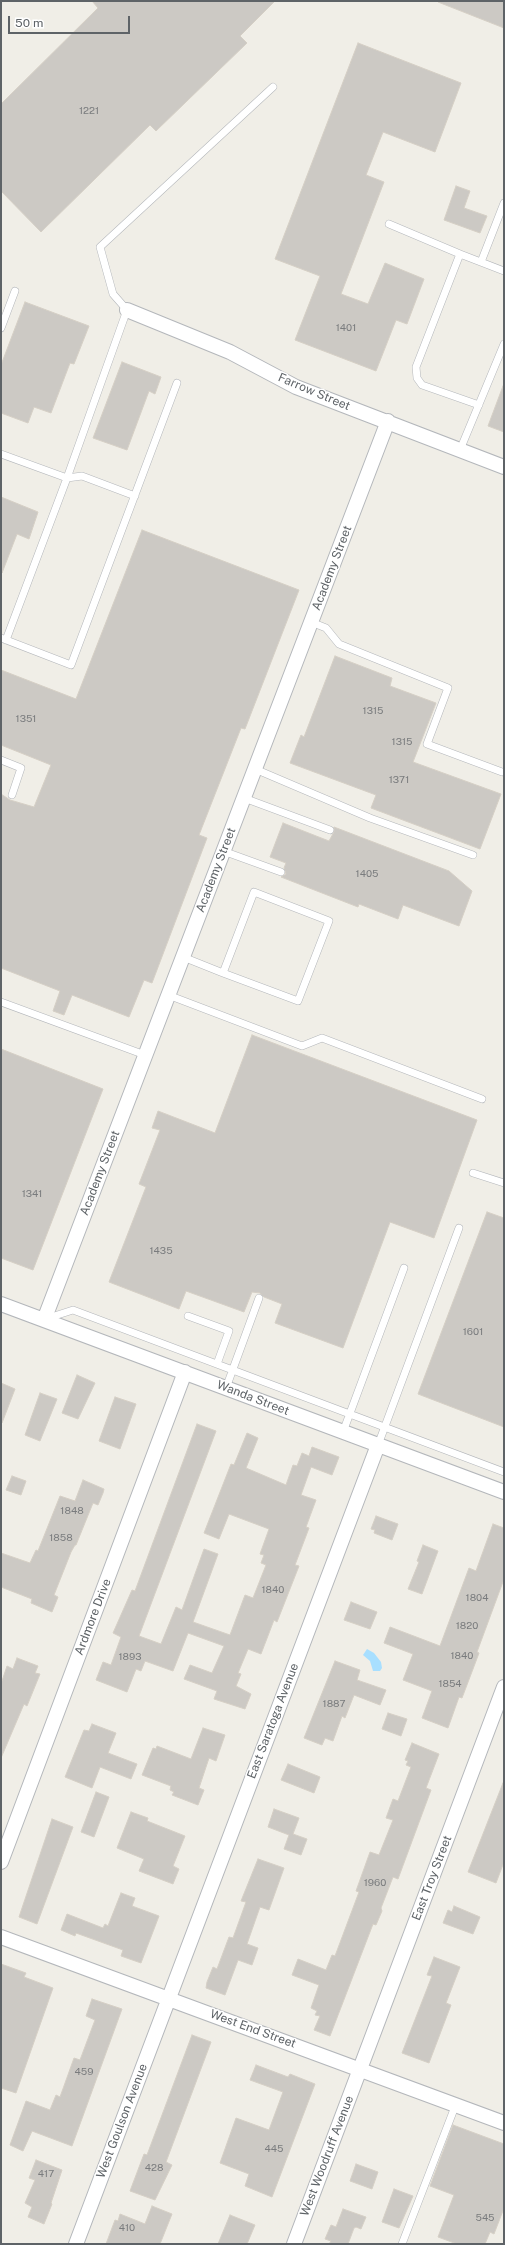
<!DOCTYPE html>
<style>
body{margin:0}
#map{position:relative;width:505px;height:2245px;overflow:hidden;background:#f0eee7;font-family:"Public Sans",sans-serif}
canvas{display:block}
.frame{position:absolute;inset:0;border:2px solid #5e6367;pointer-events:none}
.scale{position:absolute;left:8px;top:16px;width:122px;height:18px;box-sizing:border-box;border:2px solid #5e6367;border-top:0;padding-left:5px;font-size:12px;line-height:14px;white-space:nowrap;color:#5e6367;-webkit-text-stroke:3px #fff;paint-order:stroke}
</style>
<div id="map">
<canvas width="505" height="2245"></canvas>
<div class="frame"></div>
<div class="scale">50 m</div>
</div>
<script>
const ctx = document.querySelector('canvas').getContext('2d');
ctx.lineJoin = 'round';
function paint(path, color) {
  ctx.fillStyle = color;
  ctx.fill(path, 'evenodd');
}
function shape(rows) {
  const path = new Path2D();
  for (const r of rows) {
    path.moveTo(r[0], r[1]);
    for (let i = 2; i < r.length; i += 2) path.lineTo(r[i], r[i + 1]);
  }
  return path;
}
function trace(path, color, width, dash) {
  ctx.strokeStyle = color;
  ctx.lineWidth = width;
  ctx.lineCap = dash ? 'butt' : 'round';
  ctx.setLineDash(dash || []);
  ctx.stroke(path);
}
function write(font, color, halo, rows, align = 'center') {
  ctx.font = font + ' "Public Sans",sans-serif';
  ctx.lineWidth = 3;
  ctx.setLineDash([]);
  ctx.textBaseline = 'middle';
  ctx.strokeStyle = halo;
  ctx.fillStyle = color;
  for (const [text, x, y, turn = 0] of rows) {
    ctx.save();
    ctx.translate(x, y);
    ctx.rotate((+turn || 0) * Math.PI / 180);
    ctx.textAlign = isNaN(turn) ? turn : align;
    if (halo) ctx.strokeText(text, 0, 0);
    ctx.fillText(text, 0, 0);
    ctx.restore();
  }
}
paint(shape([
 [367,1649,374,1653,381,1662,382,1668,380,1671,373,1671,370,1661,363,1655]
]), '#a8dfff');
const building = shape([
 [92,1,275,1,240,36,247,43,156,131,150,125,41,232,1,191,1,104,98,8,92,1],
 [438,1,504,1,504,28,438,2,438,1],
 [358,43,461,83,435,152,383,132,366,175,384,182,341,294,368,304,385,263,424,279,407,324,396,320,376,371,295,340,320,276,275,259,358,43],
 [456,186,470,191,464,208,487,216,480,233,444,220,456,186],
 [25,302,89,326,74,364,70,363,51,413,34,407,28,423,1,413,1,365,25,302],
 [122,362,161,377,155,394,149,391,127,450,93,438,122,362],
 [503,386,504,386,504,432,488,426,503,386],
 [1,497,38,512,29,539,17,534,2,573,1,497],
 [142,530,299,590,245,729,241,728,199,835,207,838,152,983,144,980,129,1017,72,995,64,1015,53,1011,60,991,1,968,1,794,10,800,34,807,51,765,1,745,1,670,76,699,142,530],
 [335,656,392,678,390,686,436,703,413,762,501,794,480,849,371,808,376,795,290,763,301,735,304,737,335,656],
 [283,823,329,841,334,832,334,827,449,871,472,891,459,926,403,905,398,919,359,904,358,907,281,877,286,874,284,868,286,863,270,857,283,823],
 [252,1035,477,1120,434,1238,390,1222,343,1348,275,1323,282,1304,264,1297,260,1293,252,1292,244,1312,186,1291,179,1309,109,1282,146,1187,139,1184,160,1130,152,1128,158,1111,215,1133,252,1035],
 [1,1049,103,1089,33,1270,1,1258,1,1049],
 [487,1212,504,1218,504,1427,418,1394,487,1212],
 [77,1375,95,1383,78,1419,62,1413,77,1375],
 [1,1383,15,1389,2,1423,1,1423,1,1383],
 [40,1393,57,1399,40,1441,25,1435,40,1393],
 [115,1397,136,1404,120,1449,99,1441,115,1397],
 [197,1424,216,1431,139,1636,161,1644,176,1607,182,1610,204,1549,218,1554,193,1622,230,1635,245,1595,253,1598,266,1565,261,1563,264,1555,260,1554,269,1529,229,1514,219,1539,204,1533,231,1464,234,1465,247,1433,258,1438,246,1468,286,1485,293,1465,297,1466,302,1453,309,1456,312,1447,339,1457,332,1475,311,1467,301,1495,316,1500,306,1527,309,1528,295,1565,299,1566,277,1622,274,1620,261,1654,248,1649,238,1673,241,1674,236,1686,251,1694,245,1709,214,1699,217,1691,184,1679,190,1665,212,1673,224,1646,188,1633,173,1671,145,1661,141,1671,136,1669,127,1692,96,1680,103,1662,111,1665,121,1637,113,1633,132,1590,135,1591,197,1424],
 [12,1476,26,1481,21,1495,6,1490,12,1476],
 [83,1480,104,1489,103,1493,98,1505,93,1503,76,1545,75,1545,71,1552,54,1595,58,1597,52,1612,31,1603,32,1599,1,1587,1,1553,30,1563,36,1550,38,1551,60,1496,75,1501,83,1480],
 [376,1516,398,1524,392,1540,374,1533,375,1530,371,1529,376,1516],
 [493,1524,504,1528,504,1579,477,1652,479,1653,473,1669,462,1698,459,1697,448,1728,422,1718,432,1691,403,1680,413,1654,384,1643,390,1627,440,1646,469,1568,476,1571,493,1524],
 [423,1545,438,1551,422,1594,408,1589,419,1562,417,1561,423,1545],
 [351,1602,377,1612,370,1629,344,1620,351,1602],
 [17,1658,38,1666,35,1673,40,1674,27,1706,24,1704,1,1758,1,1684,7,1666,13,1669,17,1658],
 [335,1661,360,1670,357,1680,386,1690,380,1705,354,1695,345,1718,342,1716,333,1741,325,1738,322,1745,304,1738,335,1661],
 [388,1713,407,1719,401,1736,382,1729,388,1713],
 [92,1724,116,1733,108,1753,137,1764,131,1779,100,1767,92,1788,65,1777,84,1730,89,1731,92,1724],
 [203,1728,225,1735,216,1761,209,1758,199,1788,204,1790,198,1805,172,1795,174,1792,170,1790,171,1786,142,1775,153,1748,156,1749,157,1746,191,1759,203,1728],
 [412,1743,439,1754,426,1788,431,1790,398,1879,393,1877,381,1908,382,1911,376,1925,373,1924,330,2036,314,2030,320,2016,315,2015,317,2011,311,2008,319,1985,292,1975,298,1959,326,1970,332,1955,335,1956,359,1892,356,1891,370,1852,379,1855,393,1820,386,1818,393,1799,398,1801,411,1767,406,1765,408,1761,405,1760,412,1743],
 [288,1764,320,1777,314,1793,281,1780,288,1764],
 [503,1783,504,1862,496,1883,468,1872,503,1783],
 [96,1792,109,1797,94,1837,81,1832,96,1792],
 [274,1809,299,1818,293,1834,307,1839,301,1855,284,1849,289,1835,268,1827,274,1809],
 [131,1812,148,1818,147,1821,185,1836,173,1866,179,1869,173,1884,139,1871,144,1859,117,1848,131,1812],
 [52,1819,73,1827,37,1924,19,1917,52,1819],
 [258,1859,284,1868,269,1910,260,1907,247,1944,258,1948,252,1965,238,1960,225,1995,206,1988,207,1982,213,1967,217,1969,229,1937,233,1938,246,1902,241,1901,258,1859],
 [121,1893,135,1898,132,1906,159,1916,141,1963,121,1956,123,1950,76,1933,75,1936,61,1930,67,1914,103,1928,105,1924,108,1926,121,1893],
 [454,1906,480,1917,473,1934,443,1923,448,1910,452,1912,454,1906],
 [434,1957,460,1967,446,2003,451,2005,429,2063,402,2053,432,1976,427,1975,434,1957],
 [1,1964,26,1973,24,1977,53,1988,16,2093,1,2088,1,1964],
 [92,1999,122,2009,72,2146,32,2131,23,2151,10,2145,26,2101,50,2110,56,2095,60,2097,74,2058,80,2060,95,2020,86,2016,92,1999],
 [192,2035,211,2042,166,2162,172,2165,155,2200,130,2191,144,2154,147,2155,192,2035],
 [256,2065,288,2077,290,2074,315,2084,272,2197,245,2186,249,2174,220,2163,236,2118,269,2130,283,2092,250,2080,256,2065],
 [453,2125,504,2144,504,2208,494,2234,490,2232,485,2244,457,2244,438,2237,454,2195,430,2186,453,2125],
 [36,2160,62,2170,51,2203,52,2204,44,2224,28,2217,32,2207,25,2203,35,2180,29,2178,36,2160],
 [356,2164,378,2172,372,2189,350,2181,356,2164],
 [394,2189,413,2196,399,2228,382,2222,394,2189],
 [152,2206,172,2214,160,2244,106,2244,115,2220,118,2221,120,2214,145,2224,152,2206],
 [343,2209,366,2217,361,2229,356,2227,354,2228,348,2244,329,2244,331,2241,325,2239,331,2225,336,2227,343,2209],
 [230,2215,255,2225,247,2244,218,2244,230,2215]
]);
paint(building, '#ccc9c4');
trace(building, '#d5cfc5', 1);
const lane = shape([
 [389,224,460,254],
 [481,262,504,203],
 [1,328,15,291],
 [479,405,422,385,417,378,416,367,460,254,504,271],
 [460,450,504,344],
 [1,454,67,478,82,476,135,496],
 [311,622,326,628,339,644,448,688,427,744,502,772],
 [1,638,71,665,177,383],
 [6,640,67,478,127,310,113,294,100,247,273,87],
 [1,760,21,768,12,795],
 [255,769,370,818,473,855],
 [244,798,330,830],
 [223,851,281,872],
 [183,957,223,973,298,1001,329,921,254,892,223,973],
 [168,995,302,1046,322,1038,482,1099],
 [1,1002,145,1055],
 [473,1173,504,1183],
 [188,1316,229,1331,217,1364],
 [45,1319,73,1310,504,1472],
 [226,1388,259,1298],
 [343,1432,404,1268],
 [378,1445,459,1228],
 [402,2244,456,2104]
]);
const street = shape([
 [127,310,230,352,296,387,504,467],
 [1,1304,504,1492],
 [44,1320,388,421],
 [1,1862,185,1372],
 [1,1937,504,2123],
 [76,2244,378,1445],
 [294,2244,504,1687]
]);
trace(lane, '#b4b7bb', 8);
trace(street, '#b4b7bb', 16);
trace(lane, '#fff', 7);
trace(street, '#fff', 14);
write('10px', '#7a7c7e', null, [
 ["1221",89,111],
 ["1401",346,328],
 ["1315",373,711],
 ["1351",26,719],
 ["1315",402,742],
 ["1371",399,780],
 ["1405",367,874],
 ["1341",32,1194],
 ["1435",161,1251],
 ["1601",473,1332],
 ["1848",72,1511],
 ["1858",61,1538],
 ["1840",273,1590],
 ["1804",477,1598],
 ["1820",467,1626],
 ["1840",462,1656],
 ["1893",130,1657],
 ["1854",450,1684],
 ["1887",334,1704],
 ["1960",375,1883],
 ["459",84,2072],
 ["445",274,2149],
 ["428",154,2168],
 ["417",46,2174],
 ["545",485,2218],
 ["410",127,2228]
]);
write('12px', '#5e6367', '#fff', [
 ["Farrow Street",314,392,23],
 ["Academy Street",332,568,-69],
 ["Academy Street",216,870,-69],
 ["Academy Street",100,1173,-69],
 ["Wanda Street",253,1398,21],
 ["Ardmore Drive",93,1617,-69],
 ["East Saratoga Avenue",273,1721,-69],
 ["East Troy Street",432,1878,-69],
 ["West End Street",253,2029,20],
 ["West Goulson Avenue",122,2121,-69],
 ["West Woodruff Avenue",327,2156,-69]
]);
</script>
